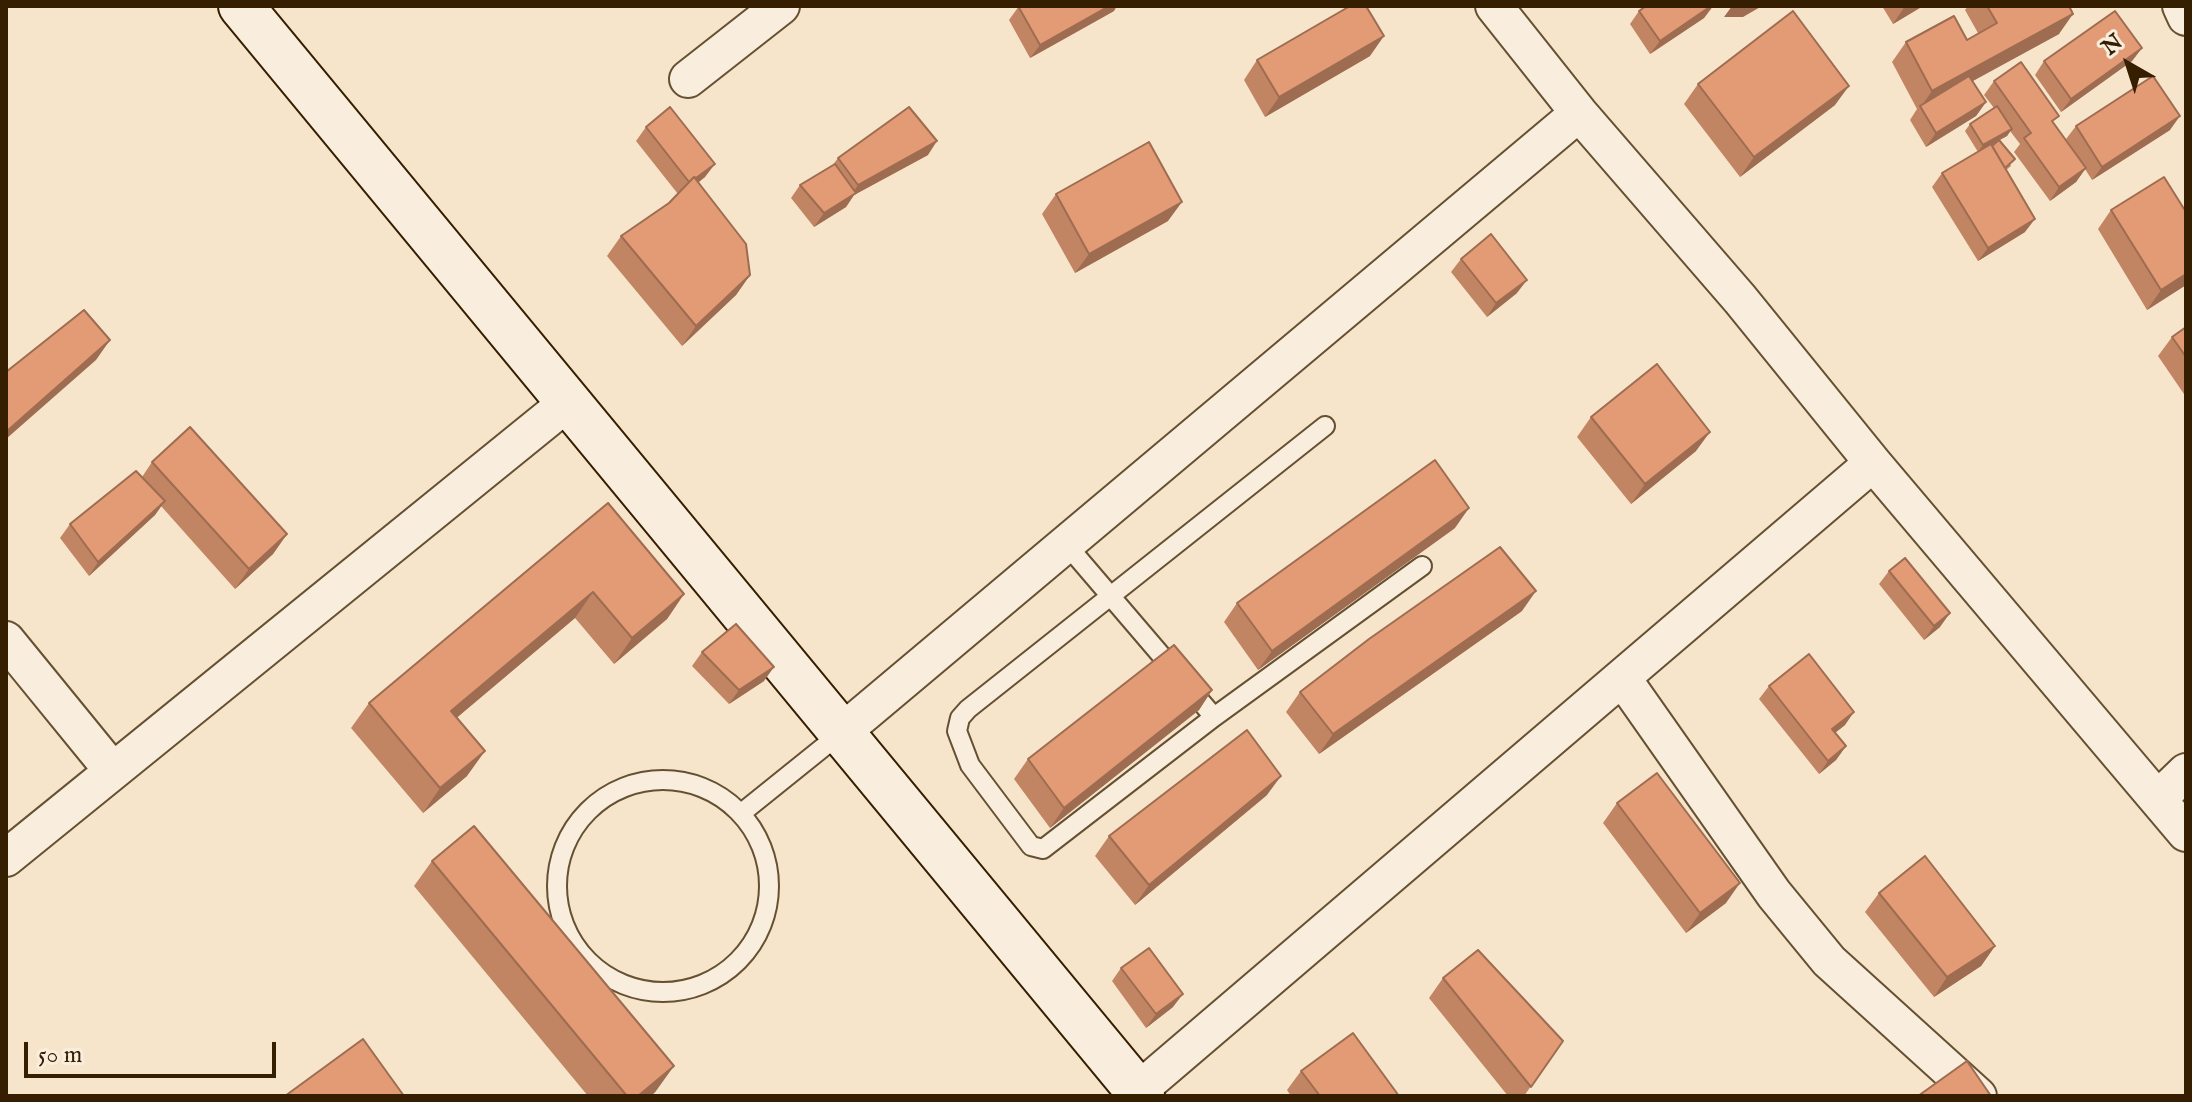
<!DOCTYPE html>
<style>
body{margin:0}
#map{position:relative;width:2192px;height:1102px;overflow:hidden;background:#f6e5ca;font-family:"IM FELL English",serif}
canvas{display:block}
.frame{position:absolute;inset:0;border:8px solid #361e00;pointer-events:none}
.north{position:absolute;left:2088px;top:24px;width:80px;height:80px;-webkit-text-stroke:6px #f9eedd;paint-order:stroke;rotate:321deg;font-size:22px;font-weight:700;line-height:32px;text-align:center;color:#361e00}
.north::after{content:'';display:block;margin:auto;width:28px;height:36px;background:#361e00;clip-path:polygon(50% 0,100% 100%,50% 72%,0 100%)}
.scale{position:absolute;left:24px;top:1042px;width:252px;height:36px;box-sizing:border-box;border:4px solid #361e00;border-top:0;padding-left:10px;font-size:24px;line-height:28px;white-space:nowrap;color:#361e00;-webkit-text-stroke:6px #f9eedd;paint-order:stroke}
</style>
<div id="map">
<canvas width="2192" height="1102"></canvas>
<div class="frame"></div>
<div class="north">N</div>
<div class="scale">50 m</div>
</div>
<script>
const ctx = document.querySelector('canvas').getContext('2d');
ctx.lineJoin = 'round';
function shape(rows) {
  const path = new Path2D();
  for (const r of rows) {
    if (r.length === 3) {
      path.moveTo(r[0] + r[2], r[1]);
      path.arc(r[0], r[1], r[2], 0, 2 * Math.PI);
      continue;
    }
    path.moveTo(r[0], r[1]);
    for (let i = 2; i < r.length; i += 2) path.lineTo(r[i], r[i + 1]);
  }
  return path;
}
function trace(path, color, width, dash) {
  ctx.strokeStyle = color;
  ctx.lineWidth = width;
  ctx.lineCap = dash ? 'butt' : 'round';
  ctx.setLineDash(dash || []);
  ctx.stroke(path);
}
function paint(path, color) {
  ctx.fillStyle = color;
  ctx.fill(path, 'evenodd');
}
const lane = shape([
 [1325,426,968,709,960,718,957,731,970,765,1031,846,1043,849,1214,717,1422,566],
 [1066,544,1214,717],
 [663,886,106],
 [744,811,841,733]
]);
const street = shape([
 [1494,6,1579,113,1740,299,1873,463,2186,833],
 [2181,6,2186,17],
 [688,79,781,6],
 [6,640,112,770],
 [1623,679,1774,894,1829,961,1978,1096],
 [841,733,1579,113],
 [2158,799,2186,772],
 [6,858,567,403],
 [1132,1096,1873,463]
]);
const secondary = shape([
 [241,6,1142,1096]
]);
trace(lane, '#665032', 22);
trace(street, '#665032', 40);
trace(secondary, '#361e00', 48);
trace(lane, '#f9eedd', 18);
trace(street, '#f9eedd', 36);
trace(secondary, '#f9eedd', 44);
paint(shape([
 [1019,6,1114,11,1030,58,1009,20],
 [1646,6,1713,6,1704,18,1650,54,1630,24,1639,11],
 [1882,6,1923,6,1893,24],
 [1968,6,2069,6,2059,34,1973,81,1986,102,1976,116,1926,147,1910,120,1917,109,1892,62,1906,42,1967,40,1978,33,1965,10],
 [2142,48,2132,61,2061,112,2035,75,2044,61],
 [1370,56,1265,117,1244,80,1257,60],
 [1994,81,2053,123,2074,152,2066,139,2076,126,2170,130,2092,180,2085,169,2076,182,2050,201,2014,152,2020,144,2010,131,2007,136,1999,140,2011,166,2006,170,2025,232,1978,261,1932,187,1942,173,1978,152,1965,131,1970,124,1994,108,1984,95],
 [1698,84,1835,105,1740,177,1684,104],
 [646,127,705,177,699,182,750,275,736,295,682,346,607,256,621,236,669,203,678,194,636,141],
 [928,155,854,195,846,207,814,227,791,198,800,185,832,166,838,158],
 [1056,194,1168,221,1075,273,1042,214],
 [2111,210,2186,212,2186,285,2147,310,2098,229],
 [1461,259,1517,293,1487,317,1451,272],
 [2186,327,2186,397,2158,356,2172,337],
 [1591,417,1696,451,1631,504,1577,437],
 [152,462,287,534,273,554,235,589,161,506,155,515,89,576,60,538,70,524,142,477],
 [608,503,684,594,667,619,614,664,575,618,456,718,467,776,423,813,351,728,369,703],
 [1455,528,1258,670,1224,622,1237,603],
 [1889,571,1940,627,1924,640,1879,584],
 [1522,611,1319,754,1286,712,1300,692],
 [702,652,764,681,729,704,692,666],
 [1769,686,1845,725,1835,733,1846,746,1836,760,1819,774,1759,699],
 [1212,690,1199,710,1050,828,1014,779,1028,759],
 [1267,795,1135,905,1095,856,1109,836],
 [1617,803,1726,903,1686,933,1603,823],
 [432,861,656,1091,651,1096,588,1096,414,886],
 [1879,893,1995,946,1981,966,1934,997,1865,912],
 [1121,968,1173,1007,1146,1028,1112,981],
 [1443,978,1563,1041,1524,1096,1508,1096,1429,998],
 [1301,1071,1399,1096,1291,1096,1287,1090]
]), '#c28564');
paint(shape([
 [1109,6,1117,6,1114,11,1030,58,1040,45],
 [1711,6,1713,6,1704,18,1650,54,1660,41],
 [1732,6,1762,6,1743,17,1724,17],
 [1905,6,1923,6,1893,24],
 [2073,14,2059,34,1921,109,1920,108,1932,91],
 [1384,36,1370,56,1265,117,1279,97],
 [2142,48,2132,61,2061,112,2071,99],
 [1849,86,1835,105,1740,177,1754,157],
 [1986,102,1976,116,1926,147,1936,133],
 [2180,116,2170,130,2092,180,2102,167],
 [2012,129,2007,136,1978,152,1983,145],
 [937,141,928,155,854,195,846,207,814,227,824,213,850,197,858,185],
 [715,164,705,177,680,196,690,183],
 [2086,168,2076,182,2050,201,2059,187],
 [1182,202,1168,221,1075,273,1089,254],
 [2035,219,2025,232,1978,261,1988,248],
 [2186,274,2186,285,2147,310,2161,290],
 [750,275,736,295,682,346,696,326],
 [1527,280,1517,293,1487,317,1496,303],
 [110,340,96,360,6,439,6,432],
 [1710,432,1696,451,1631,504,1645,484],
 [165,501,155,515,89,576,98,562],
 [1469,508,1455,528,1258,670,1272,651],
 [287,534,273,554,235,589,249,569],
 [1536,591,1522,611,1319,754,1333,734],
 [593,592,575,618,434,737,451,711],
 [684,594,667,619,614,664,632,638],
 [1950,613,1940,627,1924,640,1934,626],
 [774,667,764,681,729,704,739,690],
 [1212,690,1199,710,1050,828,1064,808],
 [1854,712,1845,725,1823,742,1832,729],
 [1846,746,1836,760,1819,774,1828,761],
 [485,751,467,776,423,813,440,788],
 [1281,776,1267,795,1135,905,1149,885],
 [1740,883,1726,903,1686,933,1700,913],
 [1995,946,1981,966,1934,997,1947,977],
 [1183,994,1173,1007,1146,1028,1156,1014],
 [674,1066,656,1091,651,1096,638,1096]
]), '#9e6c51');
const building = shape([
 [1018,6,1109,6,1040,45,1018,6],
 [1350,6,1366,6,1384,36,1279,97,1257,60,1350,6],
 [1646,6,1711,6,1660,41,1639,11,1646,6],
 [1987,6,2069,6,2073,14,1932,91,1906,42,1954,16,1967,40,1997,23,1987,6],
 [1793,11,1849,86,1754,157,1698,84,1793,11],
 [2115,11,2142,48,2071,99,2044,61,2115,11],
 [2021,62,2059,116,2052,121,2086,168,2059,187,2024,138,2031,133,1994,81,2021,62],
 [1969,76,1986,102,1936,133,1920,106,1969,76],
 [2153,76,2180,116,2102,167,2076,126,2153,76],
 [1997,106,2012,129,1983,145,1970,124,1997,106],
 [670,107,715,164,696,178,694,177,689,182,646,127,670,107],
 [909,107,937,141,858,185,838,158,909,107],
 [1999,140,2015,159,2005,168,1992,146,1999,140],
 [1149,142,1182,202,1089,254,1056,194,1149,142],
 [1991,144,2035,219,1988,248,1942,173,1991,144],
 [835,164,856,193,824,213,800,185,835,164],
 [694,177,746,244,750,275,696,326,621,236,669,203,694,177],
 [2164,177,2186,212,2186,274,2161,290,2111,210,2164,177],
 [1491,234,1527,280,1496,303,1461,259,1491,234],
 [84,310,110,340,6,432,6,372,84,310],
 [2186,327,2186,357,2172,337,2186,327],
 [1657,364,1710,432,1645,484,1591,417,1657,364],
 [190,427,287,534,249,569,152,462,190,427],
 [1435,460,1469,508,1272,651,1237,603,1435,460],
 [136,471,165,501,98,562,70,524,136,471],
 [608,503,684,594,632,638,593,592,451,711,485,751,440,788,369,703,608,503],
 [1500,547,1536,591,1333,734,1300,692,1369,639,1500,547],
 [1905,558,1950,613,1934,626,1889,571,1905,558],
 [736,624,774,667,739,690,702,652,736,624],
 [1174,645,1212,690,1064,808,1028,759,1174,645],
 [1809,654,1854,712,1832,729,1846,746,1828,761,1769,686,1809,654],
 [1247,730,1281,776,1149,885,1109,836,1247,730],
 [1657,773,1740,883,1700,913,1617,803,1657,773],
 [474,826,674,1066,638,1096,627,1096,432,861,474,826],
 [1925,856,1995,946,1947,977,1879,893,1925,856],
 [1149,948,1183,994,1156,1014,1121,968,1149,948],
 [1478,950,1563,1041,1531,1087,1443,978,1478,950],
 [1353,1033,1399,1096,1320,1096,1301,1071,1353,1033],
 [363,1039,404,1096,285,1096,363,1039],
 [1967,1061,1991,1096,1918,1096,1967,1061]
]);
paint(building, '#e29b74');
trace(building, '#9e6c51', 2);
</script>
